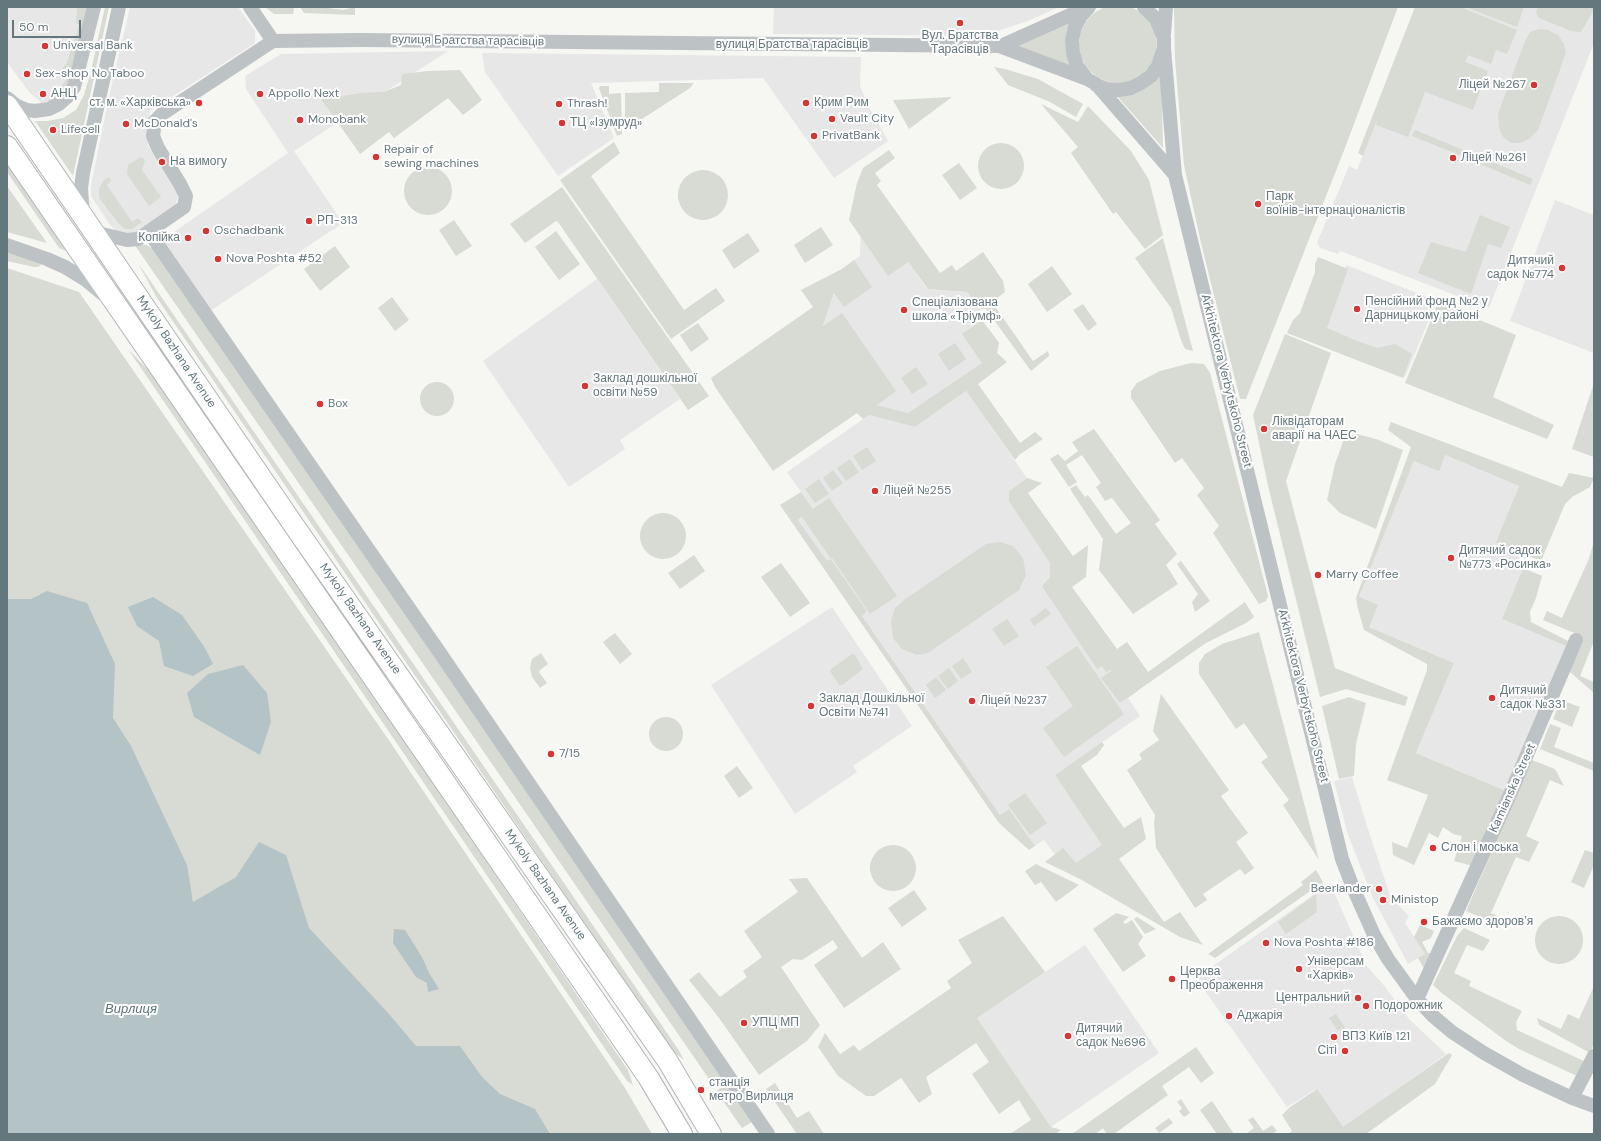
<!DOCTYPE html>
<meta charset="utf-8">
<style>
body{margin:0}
#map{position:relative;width:1601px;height:1141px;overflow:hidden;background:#f6f6f3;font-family:"DM Sans",sans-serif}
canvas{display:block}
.frame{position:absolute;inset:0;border:8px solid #63777c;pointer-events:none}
.scale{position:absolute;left:12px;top:20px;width:69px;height:18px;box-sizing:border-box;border:2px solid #63777c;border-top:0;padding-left:5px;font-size:12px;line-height:14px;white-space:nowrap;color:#63777c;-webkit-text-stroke:3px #fff;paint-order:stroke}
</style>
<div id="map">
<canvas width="1601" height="1141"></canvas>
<div class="frame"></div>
<div class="scale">50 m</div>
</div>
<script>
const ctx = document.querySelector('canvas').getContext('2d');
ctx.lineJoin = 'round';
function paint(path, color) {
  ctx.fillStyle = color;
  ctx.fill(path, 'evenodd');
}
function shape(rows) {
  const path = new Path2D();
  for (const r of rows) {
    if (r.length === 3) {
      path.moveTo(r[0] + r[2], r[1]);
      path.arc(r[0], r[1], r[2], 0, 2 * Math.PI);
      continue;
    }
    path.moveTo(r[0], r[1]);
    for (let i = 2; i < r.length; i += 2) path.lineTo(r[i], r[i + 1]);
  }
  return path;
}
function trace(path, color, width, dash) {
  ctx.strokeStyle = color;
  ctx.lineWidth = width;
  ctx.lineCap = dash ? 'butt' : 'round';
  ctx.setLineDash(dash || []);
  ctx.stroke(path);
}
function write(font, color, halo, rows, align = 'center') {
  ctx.font = font + ' "DM Sans",sans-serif';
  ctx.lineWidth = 4;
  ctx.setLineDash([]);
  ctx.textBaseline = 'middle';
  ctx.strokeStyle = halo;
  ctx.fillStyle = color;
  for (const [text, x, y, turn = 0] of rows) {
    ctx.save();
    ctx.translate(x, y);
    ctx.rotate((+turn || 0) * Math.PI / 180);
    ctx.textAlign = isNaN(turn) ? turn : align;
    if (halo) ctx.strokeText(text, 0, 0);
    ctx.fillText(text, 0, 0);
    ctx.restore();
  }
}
paint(shape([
 [7,7,77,7,76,23,79,25,66,64,60,71,67,79,44,105,29,92,7,62],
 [130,7,238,7,255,31,255,43,150,111,147,134,148,146,154,156,175,185,178,197,173,212,144,232,128,235,118,233,110,225,91,196,91,185,110,92],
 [774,7,1059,7,1028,21,997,31,998,36,773,34],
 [1423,7,1594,7,1594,43,1489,308,1340,251,1338,254,1320,248,1317,243,1349,166,1357,170],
 [448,51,294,151,343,223,210,311,161,241,288,153,246,89,245,76,281,54],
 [482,53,861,57,860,86,868,105,888,141,834,178,763,78,591,83,614,138,558,176,485,72],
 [1555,200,1594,215,1594,353,1510,321],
 [870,208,927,289,967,292,981,309,977,313,999,343,983,364,908,413,876,405,823,327,842,269,860,256,861,214],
 [1346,265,1437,301,1405,377,1317,344],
 [597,279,680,399,620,440,625,449,569,487,483,361],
 [966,391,1027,478,1009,491,1060,564,1055,580,1138,691,1128,698,1140,716,1055,775,1106,848,1077,868,1058,859,1044,840,1035,846,1009,809,1000,815,861,615,867,611,831,559,827,562,798,520,813,509,787,472,869,415,915,427],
 [1445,455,1519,486,1496,542,1528,556,1502,619,1566,646,1506,791,1416,753,1454,663,1369,627,1359,597,1414,461],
 [832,607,912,726,853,766,857,772,795,814,711,685],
 [1352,777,1367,826,1391,898,1409,916,1405,923,1425,954,1408,964,1372,896,1347,832,1334,781],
 [1330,883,1366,965,1382,983,1409,1019,1446,1054,1343,1128,1316,1089,1287,1107,1196,978],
 [1085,945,1159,1053,1051,1127,977,1018]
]), '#e7e7e7');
paint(shape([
 [1118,44,39],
 [77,7,89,7,71,82,55,100,46,103,67,79,60,71,66,64,79,25,76,23],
 [105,7,109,7,73,176,35,121,48,121,63,118,76,110,84,95,91,71],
 [265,7,292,7,294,8,293,14,274,14],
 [300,7,321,7,343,10,355,7,355,15,304,13],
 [1174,7,1398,7,1343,153,1246,399,1240,399,1201,243,1184,165,1175,60],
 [1415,7,1460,7,1517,30,1507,54,1496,50,1491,64,1468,55,1465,62,1488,71,1473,110,1425,92,1408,137,1376,125,1378,118,1363,156,1358,153],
 [1466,7,1524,7,1517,27],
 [1538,7,1593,7,1594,10,1581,32,1571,31,1539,18,1536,13],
 [1073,20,1070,66,1015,46],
 [1540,29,1548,30,1558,35,1564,44,1566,53,1538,130,1529,139,1520,143,1511,143,1503,137,1499,128,1498,114,1525,41,1530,32],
 [994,67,1005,69,1038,79,1083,104,1076,117,1050,102,1008,85],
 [460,70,482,100,476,105,463,115,448,98,394,138,389,132,360,154,321,99,362,93,384,92,401,85,402,74,428,71],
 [1161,72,1163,148,1117,96,1137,93,1153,82],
 [659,83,694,83,690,88,625,130,625,93,659,92],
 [600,86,609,86,609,94,621,93,622,134,617,136,599,88],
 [952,97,909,129,893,100],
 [1041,104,1078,122,1088,106,1131,151,1149,180,1163,235,1145,249,1116,212,1113,214,1071,153,1078,147],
 [1415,130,1466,151,1464,157,1412,136],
 [614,142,620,153,591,176,684,310,716,288,725,301,671,339,560,180],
 [1001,166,23],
 [889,150,895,158,875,173,881,181,877,185,940,273,952,265,956,271,983,252,1003,281,1005,292,992,302,1033,361,1048,351,1049,356,1031,371,986,309,981,309,967,292,928,289,908,262,888,276,849,220,857,183,863,168],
 [1476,155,1533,179,1530,185,1473,161],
 [141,157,145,160,142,170,161,197,149,206,127,174,128,165],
 [7,163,67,251,59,248,7,172],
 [959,163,977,188,960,200,942,175],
 [428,191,24],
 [703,195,25],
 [109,177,111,181,107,185,132,222,138,218,142,222,132,229,125,229,119,224,99,198,99,189,103,181],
 [7,186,47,243,7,232],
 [562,187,709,396,688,410,558,222,556,221,525,243,510,224],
 [1480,215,1510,227,1501,248,1488,244,1471,294,1418,273,1431,242,1466,252],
 [454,220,472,246,456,256,439,230],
 [821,227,833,245,805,263,794,245],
 [556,231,580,264,559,280,535,247],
 [748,233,760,251,734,269,722,250],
 [1163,238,1193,351,1185,349,1181,340,1171,308,1135,258],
 [134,244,147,245,154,250,755,1120,742,1128,716,1091,721,1088,714,1077,709,1079],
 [335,246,350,267,320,291,304,269],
 [7,251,40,262,41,265,38,267,34,267,7,261],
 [1318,257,1348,269,1327,328,1357,341,1377,348,1395,344,1412,354,1403,378,1287,333,1293,320,1300,313,1315,272,1315,264],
 [854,260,872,287,844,307,834,293,823,326,842,313,896,391,877,405,908,413,982,363,962,334,982,320,999,343,997,353,1007,362,978,384,1020,443,1035,432,1043,439,1019,455,1015,460,966,391,915,427,869,415,863,419,857,413,773,471,715,387,711,378,813,307,801,290,842,269],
 [138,263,678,1049,684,1060,671,1050,157,298],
 [1052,266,1072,294,1047,312,1028,284],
 [7,268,79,292,388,739,625,1088,652,1134,549,1134,451,1089,236,877,220,887,206,900,193,902,191,892,40,594,30,599,7,599],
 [392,297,409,320,395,331,378,308],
 [1438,303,1516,335,1493,397,1554,425,1547,439,1405,383],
 [1083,304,1097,324,1088,331,1073,310],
 [698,323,709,339,691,352,680,335],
 [1285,334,1331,353,1286,481,1335,668,1408,697,1405,706,1346,689,1320,697,1269,490,1253,415],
 [955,343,966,359,949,371,938,354],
 [128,349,154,376,312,605,628,1070,633,1085,627,1081],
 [1191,363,1204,364,1210,373,1268,596,1266,601,1259,604,1213,533,1219,526,1197,495,1204,488,1182,458,1175,463,1131,398,1131,391,1137,383,1160,371],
 [916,367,928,384,912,394,901,378],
 [437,399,17],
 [1593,386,1594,386,1594,457,1572,449],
 [1391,422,1562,487,1569,473,1594,478,1590,487,1572,497,1565,504,1541,561,1496,542,1519,486,1445,455,1439,471,1414,461,1359,597,1378,605,1369,627,1454,663,1416,753,1506,791,1473,866,1454,861,1462,836,1453,834,1443,827,1438,838,1429,833,1414,865,1393,855,1392,842,1407,848,1428,795,1387,780,1427,670,1427,664,1364,630,1358,609,1356,598,1411,447,1388,430],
 [1094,429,1160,520,1155,524,1177,554,1166,565,1178,584,1133,614,1099,570,1103,539,1070,489,1076,485,1085,497,1088,495,1116,534,1131,523,1112,498,1105,501,1096,487,1101,483,1082,455,1066,465,1077,482,1069,487,1050,459,1058,454,1065,461,1078,451,1072,442],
 [1357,434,1376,439,1403,450,1376,529,1340,513,1327,500,1335,464,1345,436],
 [867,447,876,461,862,470,853,456],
 [850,459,859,472,846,481,837,468],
 [833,470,843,483,832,491,823,478],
 [1027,478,1042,483,1028,493,1073,556,1088,545,1086,577,1072,587,1117,649,1127,642,1148,672,1245,602,1254,617,1246,623,1206,643,1120,703,1101,678,1115,668,1106,672,1102,666,1097,669,1042,586,1050,577,1050,563,1009,501,1009,491],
 [819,479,829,494,815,503,805,489],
 [801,492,813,509,829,498,897,596,870,614,832,558,831,559,867,611,862,616,1000,815,1009,809,1035,846,1029,850,999,823,780,505],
 [802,517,831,559,827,561,798,520],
 [663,536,23],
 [1000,542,1013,546,1023,558,1026,575,1019,590,928,653,917,655,902,649,893,638,891,621,895,608,904,600,986,544],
 [1594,542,1594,641,1580,676,1594,682,1594,693,1569,671,1583,642,1579,635,1543,620,1547,611,1562,618,1588,561],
 [694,555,705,571,680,589,668,573],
 [1181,561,1210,601,1195,612,1192,602,1198,594,1177,564],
 [781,563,810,603,790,617,761,577],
 [1523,568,1542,576,1536,598,1530,612,1531,622,1568,641,1566,646,1502,619],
 [1046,608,1051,614,1034,626,1030,620],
 [1007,619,1019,636,1004,646,992,629],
 [1259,632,1319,860,1283,805,1289,800,1261,762,1268,757,1244,723,1236,729,1199,674,1199,663,1205,654,1222,644],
 [615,633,632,654,620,664,603,642],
 [1077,646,1124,714,1064,757,1043,728,1073,706,1046,667],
 [541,653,548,664,540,670,539,672,547,683,540,688,532,677,530,668,532,659],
 [852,654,855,655,863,669,842,685,839,685,830,671,831,669],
 [963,658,972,672,961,679,952,666],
 [949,668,958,681,948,689,938,676],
 [936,677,946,690,935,698,926,685],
 [1161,694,1229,790,1221,796,1248,833,1236,842,1254,868,1245,875,1240,869,1203,894,1207,900,1195,908,1156,848,1154,823,1155,815,1127,770,1142,759,1139,754,1159,740,1153,731],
 [1349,697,1366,703,1356,744,1354,776,1339,779,1322,706],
 [1561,700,1580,707,1572,727,1553,719],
 [666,734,17],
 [1550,724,1561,728,1554,747,1594,763,1594,771,1540,749],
 [1102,742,1104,745,1097,755,1081,766,1124,828,1141,817,1146,839,1119,859,1164,922,1180,912,1203,945,1180,937,1080,879,1045,862,1063,848,1076,863,1102,845,1055,775],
 [1532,760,1555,769,1564,786,1550,780,1526,836,1539,842,1529,862,1516,857,1491,913,1506,920,1504,927,1466,911],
 [737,766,753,788,739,798,724,776],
 [1025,793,1047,823,1030,835,1008,805],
 [893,868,23],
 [1585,850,1594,853,1594,865,1584,888,1571,882],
 [1036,864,1075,883,1079,885,1056,902,1041,882,1035,885,1025,871],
 [1316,870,1323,882,1215,958,1208,954,1303,885,1301,882],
 [807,878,862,958,883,942,901,969,844,1008,814,965,838,948,833,940,802,960,793,959,781,967,820,1025,807,1041,759,1075,719,1018,689,980,699,972,720,997,747,977,743,971,762,957,744,931,798,892,789,879],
 [914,890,927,909,902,927,888,908],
 [1316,894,1317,912,1286,934,1278,922],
 [1116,913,1129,917,1123,922,1125,924,1132,920,1143,937,1138,944,1146,956,1123,972,1093,929],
 [1559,940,24],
 [1003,916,1045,972,977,1018,1051,1127,1061,1130,1055,1134,1010,1134,1031,1120,1019,1100,999,1114,972,1074,989,1062,976,1043,926,1077,932,1094,919,1103,901,1078,874,1096,866,1096,838,1076,818,1047,825,1033,840,1054,854,1045,859,1051,951,988,947,981,972,963,958,940],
 [1137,917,1156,929,1145,934,1134,919],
 [1420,925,1434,931,1431,938,1422,942,1428,953,1434,953,1426,972,1418,958,1425,954,1414,937],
 [1464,928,1490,940,1483,951,1467,945,1454,973,1471,981,1469,986,1522,1011,1516,1022,1517,1030,1586,1062,1577,1076,1519,1049,1506,1041,1443,994,1433,985,1457,936],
 [1594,986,1594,1043,1590,1053,1539,1025,1537,1018,1561,1029,1568,1014,1579,1019],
 [1336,1014,1345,1027,1338,1031,1329,1018],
 [1196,1047,1214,1073,1201,1083,1189,1067,1162,1086,1168,1095,1114,1134,1107,1134,1103,1128,1095,1134,1072,1134],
 [1449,1053,1452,1055,1435,1084,1366,1134,1288,1134,1292,1131,1282,1115,1290,1107,1317,1089,1343,1127],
 [775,1083,797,1118,809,1111,824,1134,797,1134,766,1089],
 [1181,1099,1190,1113,1184,1117,1179,1111,1182,1108,1177,1102],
 [1212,1101,1234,1134,1217,1134,1200,1110],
 [1253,1117,1263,1131,1272,1125,1277,1131,1272,1134,1246,1134,1254,1128,1248,1120],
 [1169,1118,1173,1123,1159,1133,1155,1128]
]), '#d7dbd3');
paint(shape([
 [47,591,87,603,115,664,113,718,131,746,187,865,193,902,236,877,259,842,286,855,309,928,389,1014,416,1046,460,1046,482,1077,500,1094,535,1109,550,1134,7,1134,7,599,30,599],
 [153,597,182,615,205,648,213,664,193,676,164,666,159,641,137,626,128,607],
 [243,665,267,693,271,722,260,755,194,717,187,693,208,674],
 [394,929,405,930,422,957,429,973,439,989,428,992,427,983,416,977,393,943]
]), '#b4c3c5');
const highway = shape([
 [7,105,295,527,667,1060,711,1134],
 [7,146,648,1077,682,1134]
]);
trace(highway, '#b1b6b8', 22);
trace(shape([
 [250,7,273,41],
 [1089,7,1081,16,1075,27,1072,40,1073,53,1077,66,1087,79,1096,84,1175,175],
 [1164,34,1166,7],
 [1001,46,1086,8],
 [1164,48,1175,175,1342,859,1354,890,1374,935,1388,959,1417,999,1433,1016,1452,1032,1484,1053,1523,1075,1572,1098,1594,1106],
 [1096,85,1107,89,1119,90,1131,88,1141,83,1151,76,1158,66,1164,48,1164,38,1156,19,1144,7],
 [7,98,17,106,27,110,35,111,49,109,59,104,67,97,74,87,94,7],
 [83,216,81,188,83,173,119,7],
 [94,232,127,240,138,239,184,207,186,196,180,184,158,148,153,136,155,121,162,114,273,41,360,40,999,46,1087,79],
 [149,232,440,653,768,1134],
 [7,245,47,259,65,267,86,280,103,294],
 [1417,999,1508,799,1576,640],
 [1572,1098,1594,1056]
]), '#bdc3c5', 14);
trace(highway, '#fff', 20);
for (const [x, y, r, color] of [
 [960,23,4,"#d63633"],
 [45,46,4,"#d63633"],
 [27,74,4,"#d63633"],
 [1534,85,4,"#d63633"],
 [43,94,4,"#d63633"],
 [260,94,4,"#d63633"],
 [199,103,4,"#d63633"],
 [806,103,4,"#d63633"],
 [559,104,4,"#d63633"],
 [832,119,4,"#d63633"],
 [300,120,4,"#d63633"],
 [562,123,4,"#d63633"],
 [126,124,4,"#d63633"],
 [53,130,4,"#d63633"],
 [814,136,4,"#d63633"],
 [376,157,4,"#d63633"],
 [1453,158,4,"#d63633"],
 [162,162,4,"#d63633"],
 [1258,204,4,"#d63633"],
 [309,221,4,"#d63633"],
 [206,231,4,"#d63633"],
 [188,238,4,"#d63633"],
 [218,259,4,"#d63633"],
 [1562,268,4,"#d63633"],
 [1357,309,4,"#d63633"],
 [904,310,4,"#d63633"],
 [585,386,4,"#d63633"],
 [320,404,4,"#d63633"],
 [1264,429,4,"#d63633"],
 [875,491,4,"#d63633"],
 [1451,558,4,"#d63633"],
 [1318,575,4,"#d63633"],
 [1492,698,4,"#d63633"],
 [972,701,4,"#d63633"],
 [811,706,4,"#d63633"],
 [551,754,4,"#d63633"],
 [1433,848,4,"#d63633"],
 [1379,889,4,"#d63633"],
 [1383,900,4,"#d63633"],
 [1424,922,4,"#d63633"],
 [1266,943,4,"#d63633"],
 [1299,969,4,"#d63633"],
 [1172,979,4,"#d63633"],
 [1358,998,4,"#d63633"],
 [1366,1006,4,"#d63633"],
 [1229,1016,4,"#d63633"],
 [744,1023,4,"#d63633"],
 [1068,1036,4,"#d63633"],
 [1334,1037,4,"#d63633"],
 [1345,1051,4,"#d63633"],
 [701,1090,4,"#d63633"]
]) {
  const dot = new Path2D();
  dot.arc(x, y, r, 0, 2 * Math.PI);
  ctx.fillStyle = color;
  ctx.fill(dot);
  trace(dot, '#fff', 1.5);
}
write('12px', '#63777c', '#fff', [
 ["Вул. Братства",960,36,"center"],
 ["Тарасівців",960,50,"center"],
 ["Universal Bank",53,46],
 ["Sex-shop No Taboo",35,74],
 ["Ліцей №267",1526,85,"right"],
 ["АНЦ",51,94],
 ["Appollo Next",268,94],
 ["ст. м. «Харківська»",191,103,"right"],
 ["Крим Рим",814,103],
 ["Thrash!",567,104],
 ["Vault City",840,119],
 ["Monobank",308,120],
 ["ТЦ «Ізумруд»",570,123],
 ["McDonald's",134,124],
 ["Lifecell",61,130],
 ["PrivatBank",822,136],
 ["Repair of",384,150],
 ["sewing machines",384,164],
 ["Ліцей №261",1461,158],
 ["На вимогу",170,162],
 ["Парк",1266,197],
 ["воїнів-інтернаціоналістів",1266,211],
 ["РП-313",317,221],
 ["Oschadbank",214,231],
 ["Копійка",180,238,"right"],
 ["Nova Poshta #52",226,259],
 ["Дитячий",1554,261,"right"],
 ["садок №774",1554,275,"right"],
 ["Пенсійний фонд №2 у",1365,302],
 ["Дарницькому районі",1365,316],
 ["Спеціалізована",912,303],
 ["школа «Тріумф»",912,317],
 ["Заклад дошкільної",593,379],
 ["освіти №59",593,393],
 ["Box",328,404],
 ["Ліквідаторам",1272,422],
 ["аварії на ЧАЕС",1272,436],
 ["Ліцей №255",883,491],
 ["Дитячий садок",1459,551],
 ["№773 «Росинка»",1459,565],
 ["Marry Coffee",1326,575],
 ["Дитячий",1500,691],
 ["садок №331",1500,705],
 ["Заклад Дошкільної",819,699],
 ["Освіти №741",819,713],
 ["Ліцей №237",980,701],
 ["7/15",559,754],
 ["Слон і моська",1441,848],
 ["Beerlander",1371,889,"right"],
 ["Ministop",1391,900],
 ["Бажаємо здоровʼя",1432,922],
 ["Nova Poshta #186",1274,943],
 ["Універсам",1307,962],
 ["«Харків»",1307,976],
 ["Церква",1180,972],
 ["Преображення",1180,986],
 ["Центральний",1350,998,"right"],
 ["Подорожник",1374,1006],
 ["Аджарія",1237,1016],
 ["УПЦ МП",752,1023],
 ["Дитячий",1076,1029],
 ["садок №696",1076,1043],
 ["ВПЗ Київ 121",1342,1037],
 ["Сіті",1337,1051,"right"],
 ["станція",709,1083],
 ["метро Вирлиця",709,1097]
], 'left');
write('12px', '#63777c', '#fff', [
 ["вулиця Братства тарасівців",468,41,1],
 ["вулиця Братства тарасівців",792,45],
 ["Mykoly Bazhana Avenue",176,352,56],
 ["Arkhitektora Verbytskoho Street",1226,381,76],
 ["Mykoly Bazhana Avenue",360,619,55],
 ["Arkhitektora Verbytskoho Street",1303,696,76],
 ["Kamianska Street",1513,788,-66],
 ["Mykoly Bazhana Avenue",545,885,55]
]);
write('italic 13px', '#5e7678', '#fff', [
 ["Вирлиця",131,1010]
]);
</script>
